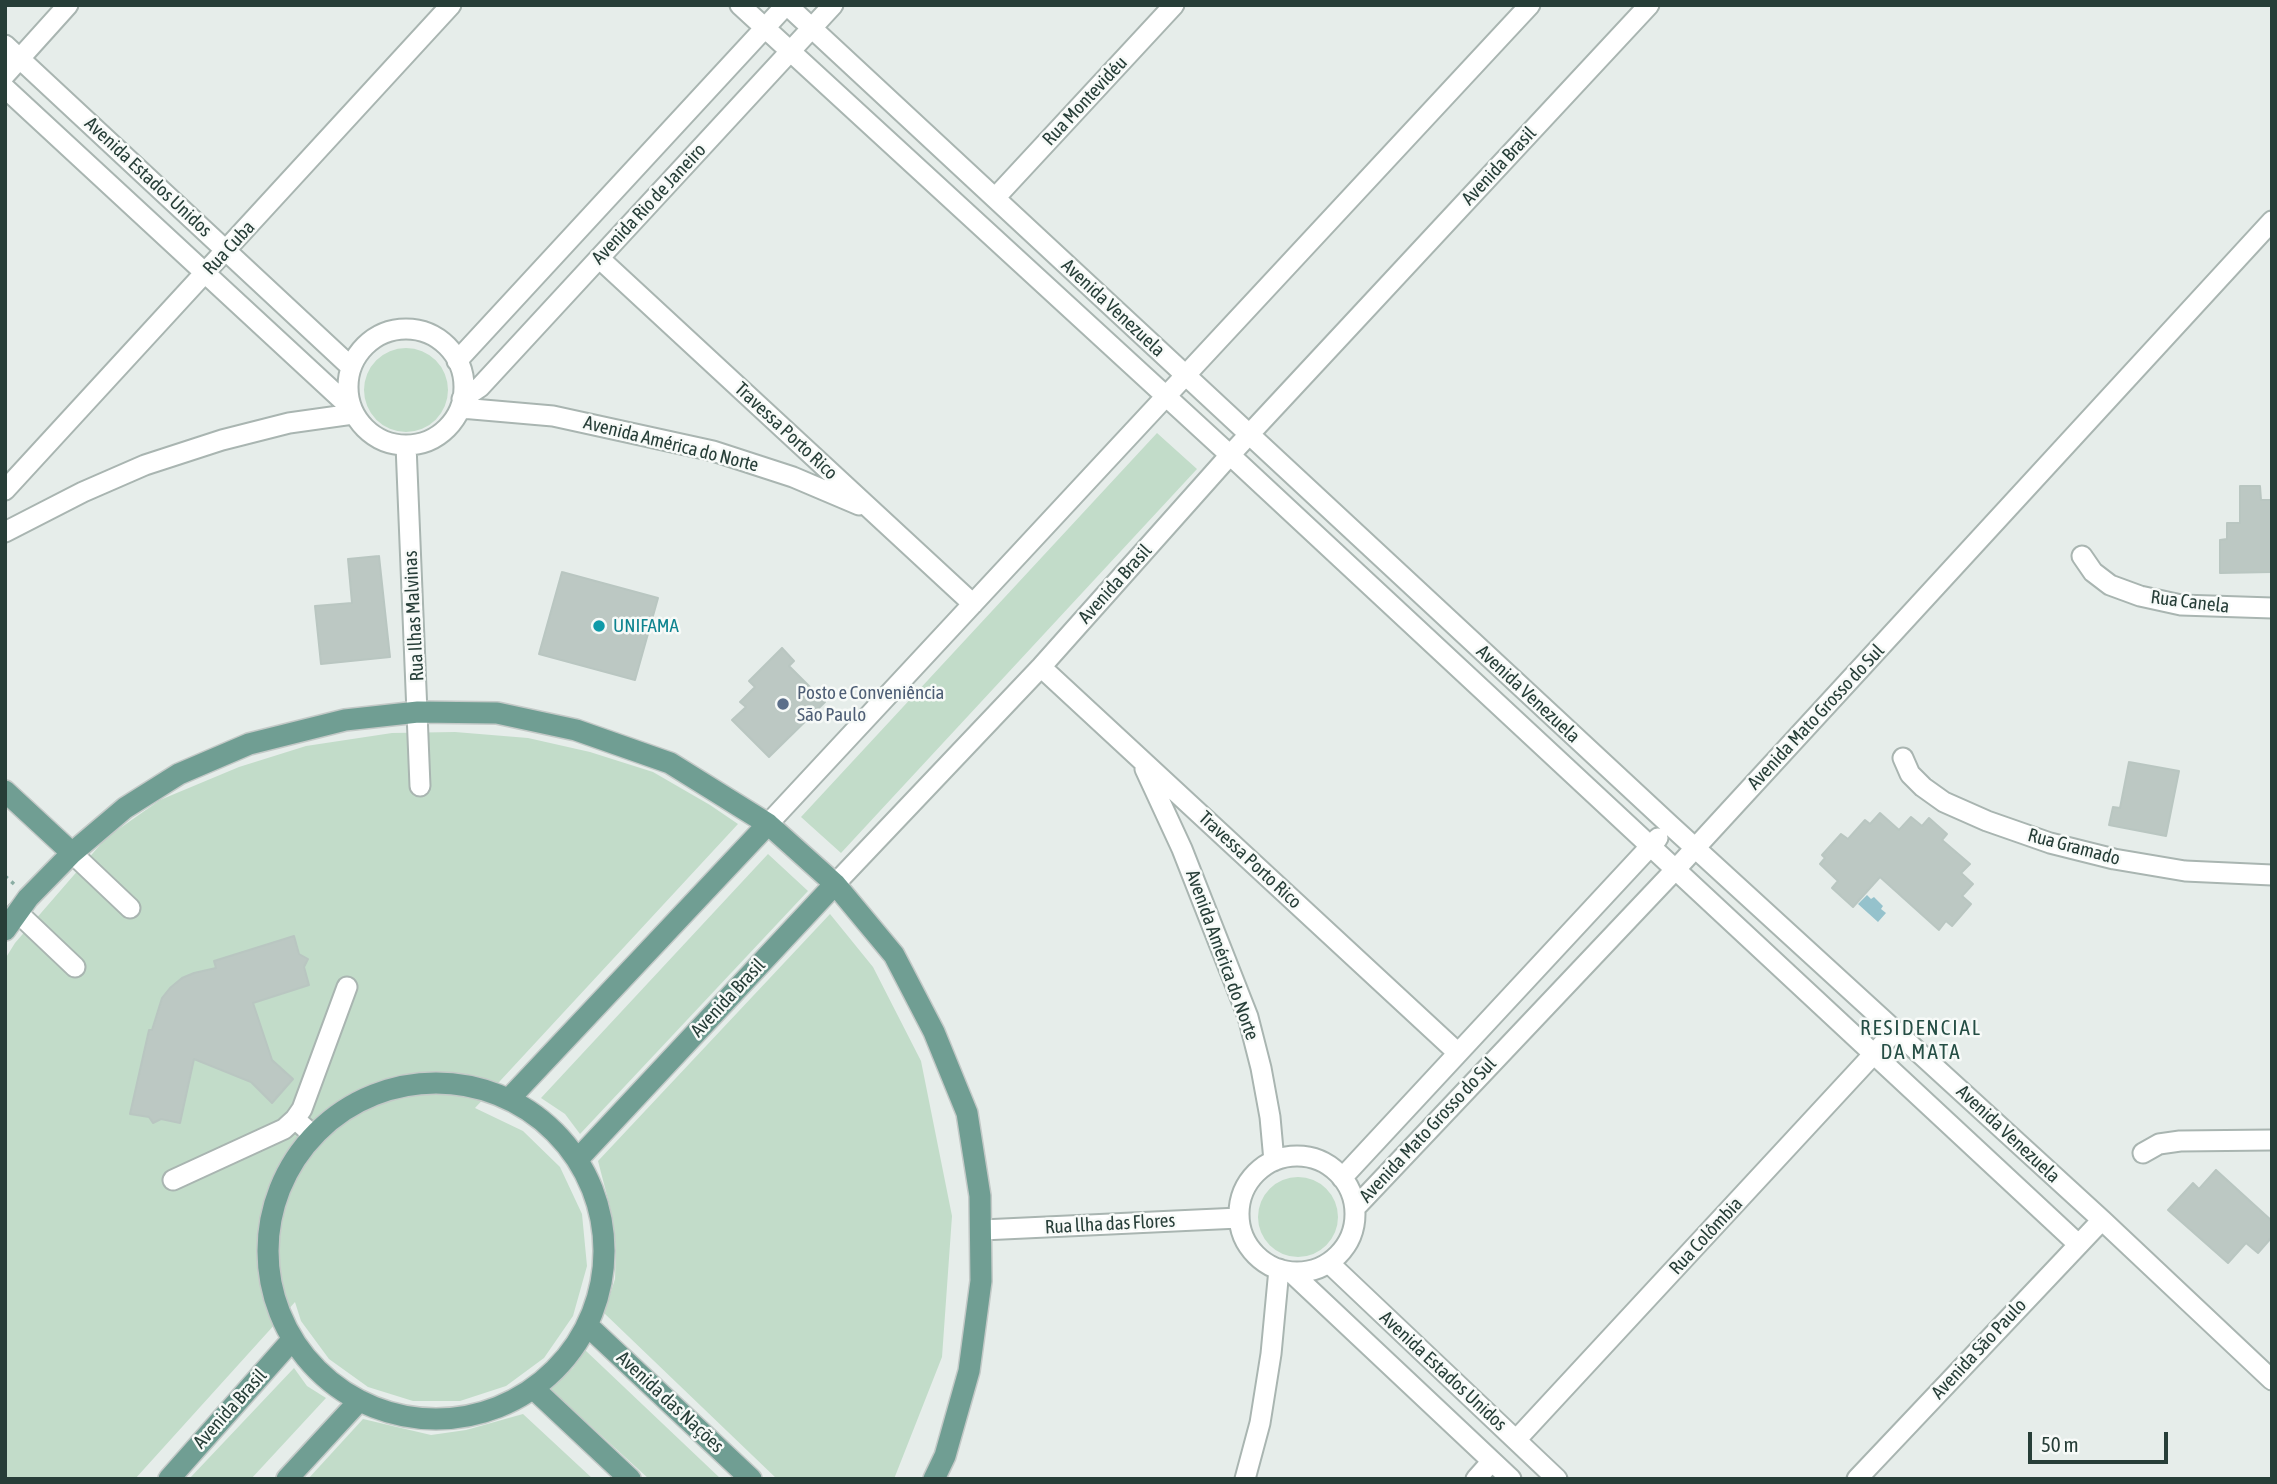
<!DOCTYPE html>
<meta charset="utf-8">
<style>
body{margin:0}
#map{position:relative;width:2277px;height:1484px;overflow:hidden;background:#e6edea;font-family:"Asap Condensed",sans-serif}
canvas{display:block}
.frame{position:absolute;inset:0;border:7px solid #273e38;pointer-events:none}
.scale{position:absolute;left:2028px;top:1432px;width:140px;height:32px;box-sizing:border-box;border:4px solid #273e38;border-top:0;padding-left:9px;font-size:21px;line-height:24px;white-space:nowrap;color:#273e38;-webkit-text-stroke:5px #f7faf8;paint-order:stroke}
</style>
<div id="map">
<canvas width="2277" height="1484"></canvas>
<div class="frame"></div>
<div class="scale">50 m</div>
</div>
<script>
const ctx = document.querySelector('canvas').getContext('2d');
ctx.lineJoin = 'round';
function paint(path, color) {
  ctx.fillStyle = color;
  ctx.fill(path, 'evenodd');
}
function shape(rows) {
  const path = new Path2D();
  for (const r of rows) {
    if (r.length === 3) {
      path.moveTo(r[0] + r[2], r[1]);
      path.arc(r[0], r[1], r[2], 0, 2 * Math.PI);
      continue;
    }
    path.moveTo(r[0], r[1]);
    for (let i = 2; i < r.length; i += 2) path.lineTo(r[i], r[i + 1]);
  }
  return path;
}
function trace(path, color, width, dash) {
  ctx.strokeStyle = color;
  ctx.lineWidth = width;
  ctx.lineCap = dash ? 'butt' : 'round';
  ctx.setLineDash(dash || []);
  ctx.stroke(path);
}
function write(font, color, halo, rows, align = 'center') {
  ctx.font = font + ' "Asap Condensed",sans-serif';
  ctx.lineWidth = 5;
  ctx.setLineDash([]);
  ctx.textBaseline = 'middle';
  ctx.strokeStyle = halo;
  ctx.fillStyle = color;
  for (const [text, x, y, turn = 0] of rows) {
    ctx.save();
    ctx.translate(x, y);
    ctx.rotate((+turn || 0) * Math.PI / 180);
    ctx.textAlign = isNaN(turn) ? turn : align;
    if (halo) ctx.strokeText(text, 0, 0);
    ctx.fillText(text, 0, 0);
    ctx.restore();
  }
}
paint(shape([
 [406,390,42],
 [1157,433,1197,469,841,853,801,817],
 [455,732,528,738,590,752,653,772,710,805,738,824,475,1108,523,1131,560,1167,582,1214,587,1266,573,1316,544,1358,506,1386,460,1401,413,1401,368,1387,329,1359,301,1321,295,1302,135,1479,5,1479,5,959,15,943,106,838,160,800,239,767,306,746,392,733],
 [768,854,808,891,580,1134,565,1114,541,1098],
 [830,914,873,967,921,1061,952,1216,942,1357,894,1479,777,1479,604,1313,615,1279,616,1248,610,1207,598,1161],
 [1298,1217,40],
 [585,1350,721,1479,649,1479,549,1388,573,1368],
 [294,1368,307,1386,326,1398,251,1479,189,1479],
 [523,1414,593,1479,308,1479,363,1419,431,1435,466,1430]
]), '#c2dcc9');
paint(shape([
 [1867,895,1871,899,1874,897,1883,906,1881,909,1886,913,1878,922,1858,904]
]), '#95c2cc');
const building = shape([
 [2240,486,2260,486,2261,500,2272,500,2271,572,2220,573,2220,540,2227,539,2227,523,2240,523,2240,486],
 [379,556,390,657,321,664,315,606,352,603,348,559,379,556],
 [562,572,658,598,635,680,539,654,562,572],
 [782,648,794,661,789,666,825,702,769,757,732,720,746,707,740,702,755,687,749,681,782,648],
 [2129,762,2179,771,2166,836,2109,825,2113,807,2120,808,2129,762],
 [1880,813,1899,830,1911,817,1922,826,1929,818,1947,834,1942,840,1970,864,1961,873,1973,884,1962,896,1971,904,1952,926,1946,921,1939,930,1880,877,1853,907,1832,888,1838,881,1820,864,1825,858,1822,855,1841,834,1848,839,1865,820,1870,824,1880,813],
 [294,936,299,954,308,959,304,967,309,985,253,1003,272,1060,293,1079,272,1103,251,1082,194,1059,180,1123,161,1119,153,1123,149,1117,130,1114,149,1030,152,1030,162,998,170,988,182,978,194,973,216,968,214,961,294,936],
 [2216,1170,2272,1221,2272,1237,2258,1253,2246,1243,2228,1263,2168,1210,2193,1183,2199,1189,2216,1170]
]);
paint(building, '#bcc8c3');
trace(building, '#b9c6c1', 2);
const minor = shape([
 [740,5,1230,455,2078,1244],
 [787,5,1670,825,2102,1220,2272,1380],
 [5,45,351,367],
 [5,75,68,5],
 [5,88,351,408],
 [995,198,1174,5],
 [600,259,973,604],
 [406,387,58],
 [457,361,786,5],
 [462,399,480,387,833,5],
 [461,408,553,416,713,451,793,477,859,505],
 [406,445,420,786],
 [5,490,451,5],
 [5,532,83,492,145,465,222,440,289,423,353,414],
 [2082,556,2093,572,2110,585,2140,596,2181,605,2272,608],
 [1041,667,1458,1053],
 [1903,758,1910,774,1923,787,1944,802,1987,821,2050,843,2114,859,2185,871,2272,875],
 [1145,769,1182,849,1248,1017,1261,1068,1270,1117,1274,1161],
 [768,824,1530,5],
 [72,853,130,908],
 [835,884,1041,667,1230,455,1649,5],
 [17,912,75,967],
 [295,1119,313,1135],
 [2143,1153,2159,1144,2180,1141,2272,1140],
 [1297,1214,58],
 [1342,1178,1658,838],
 [173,1180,284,1129,295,1119,302,1109,347,987],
 [1355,1208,1675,870,2272,221],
 [982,1230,1239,1218],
 [1329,1263,1557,1479],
 [1291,1272,1511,1479],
 [1516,1440,1895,1031],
 [1245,1479,1260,1423,1271,1354,1279,1269],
 [1476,1479,1492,1461],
 [1857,1479,2102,1220]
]);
const major = shape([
 [5,791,72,853],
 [5,930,28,898,72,853,125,808,179,774,249,744,345,720,418,712,497,713,576,730,670,763,768,824,835,884,894,955,934,1032,967,1113,980,1196,981,1281,969,1371,945,1456,934,1479],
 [436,1251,168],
 [509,1099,768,824],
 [578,1159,835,884],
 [588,1326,751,1479],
 [533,1388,630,1479],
 [169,1479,292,1340],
 [287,1479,359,1401]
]);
trace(minor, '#a9b5b1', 23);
trace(major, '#c3c9c7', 24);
trace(shape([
 [5,876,14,884]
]), '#8aada3', 3.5, [3.5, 5]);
trace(minor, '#fff', 19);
trace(major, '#709e93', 21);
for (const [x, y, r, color] of [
 [599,626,7,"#0f9aa8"],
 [783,704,7,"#5c6f8a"]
]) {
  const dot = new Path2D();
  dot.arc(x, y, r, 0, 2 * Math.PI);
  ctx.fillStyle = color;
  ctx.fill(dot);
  trace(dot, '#f7faf8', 2.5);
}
write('19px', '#273e38', '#f7faf8', [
 ["Rua Montevidéu",1085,101,-47],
 ["Avenida Brasil",1499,166,-47],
 ["Avenida Estados Unidos",148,177,43],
 ["Avenida Rio de Janeiro",649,204,-47],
 ["Rua Cuba",229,248,-47],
 ["Avenida Venezuela",1113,308,43],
 ["Travessa Porto Rico",786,431,43],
 ["Avenida América do Norte",671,444,14],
 ["Avenida Brasil",1115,584,-48],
 ["Rua Canela",2190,602,7],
 ["Rua Ilhas Malvinas",414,616,-93],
 ["Avenida Venezuela",1528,694,43],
 ["Avenida Mato Grosso do Sul",1816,717,-47],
 ["Rua Gramado",2074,847,15],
 ["Travessa Porto Rico",1250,860,43],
 ["Avenida América do Norte",1222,955,70],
 ["Avenida Brasil",728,998,-47],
 ["Avenida Mato Grosso do Sul",1428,1130,-47],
 ["Avenida Venezuela",2008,1134,43],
 ["Rua llha das Flores",1110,1224,-3],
 ["Rua Colômbia",1706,1236,-47],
 ["Avenida São Paulo",1979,1349,-47],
 ["Avenida Estados Unidos",1443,1371,43],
 ["Avenida das Nações",670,1402,43],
 ["Avenida Brasil",230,1409,-48]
]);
write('19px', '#0d838f', '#f7faf8', [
 ["UNIFAMA",613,626]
], 'left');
write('19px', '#4e5e75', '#f7faf8', [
 ["Posto e Conveniência",797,693],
 ["São Paulo",797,715]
], 'left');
ctx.letterSpacing = '2px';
write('21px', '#254e45', '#f7faf8', [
 ["RESIDENCIAL",1921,1028],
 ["DA MATA",1921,1052]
]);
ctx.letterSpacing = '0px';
</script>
